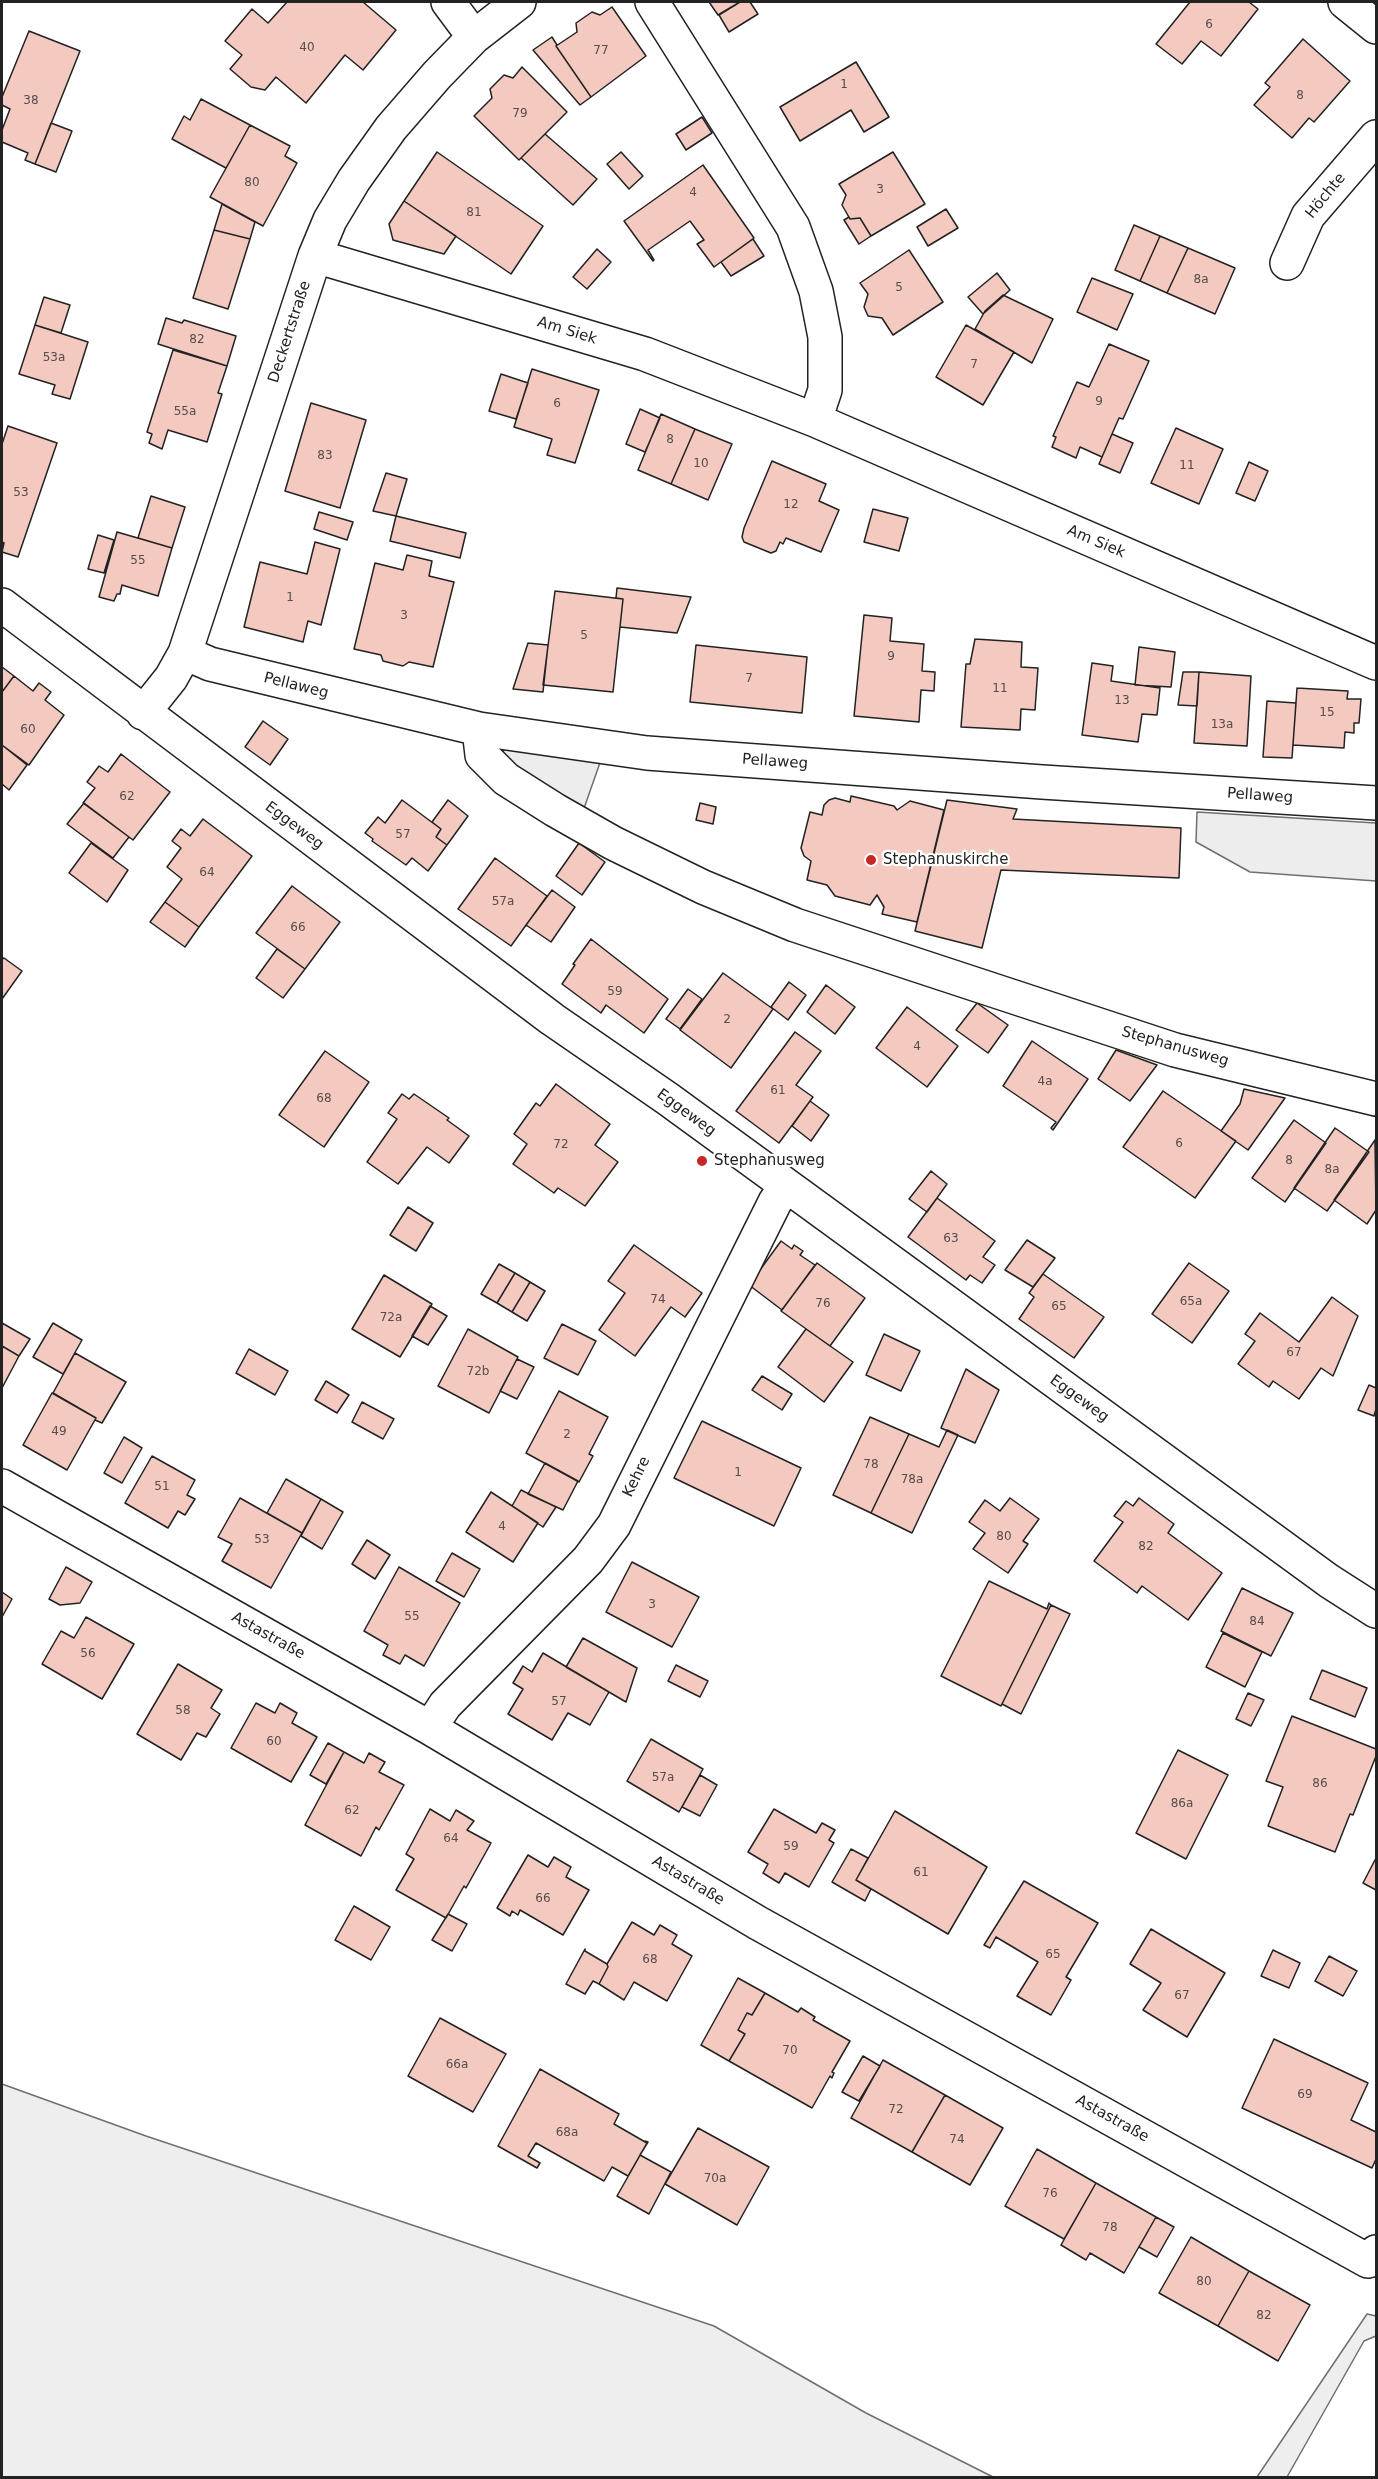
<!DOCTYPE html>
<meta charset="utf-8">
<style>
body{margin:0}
#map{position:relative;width:1378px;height:2479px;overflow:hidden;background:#fff;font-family:"DejaVu Sans",sans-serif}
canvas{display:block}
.frame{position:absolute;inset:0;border:3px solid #222;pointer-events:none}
</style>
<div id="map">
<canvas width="1378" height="2479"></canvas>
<div class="frame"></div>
</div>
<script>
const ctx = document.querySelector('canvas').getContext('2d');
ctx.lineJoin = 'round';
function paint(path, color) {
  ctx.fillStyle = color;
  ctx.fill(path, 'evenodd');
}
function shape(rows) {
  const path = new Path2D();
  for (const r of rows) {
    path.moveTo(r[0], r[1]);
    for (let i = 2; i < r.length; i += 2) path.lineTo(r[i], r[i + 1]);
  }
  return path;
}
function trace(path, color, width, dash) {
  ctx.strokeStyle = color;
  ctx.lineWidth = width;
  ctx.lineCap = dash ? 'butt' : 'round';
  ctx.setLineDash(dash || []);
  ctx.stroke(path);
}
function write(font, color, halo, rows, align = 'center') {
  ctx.font = font + ' "DejaVu Sans",sans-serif';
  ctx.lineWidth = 4.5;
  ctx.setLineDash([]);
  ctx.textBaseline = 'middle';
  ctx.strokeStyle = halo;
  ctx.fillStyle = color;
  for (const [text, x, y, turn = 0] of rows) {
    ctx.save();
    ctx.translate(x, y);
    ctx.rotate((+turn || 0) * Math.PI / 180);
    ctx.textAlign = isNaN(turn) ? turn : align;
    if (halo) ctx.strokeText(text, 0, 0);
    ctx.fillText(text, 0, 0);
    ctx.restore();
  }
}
const green = shape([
 [2,2084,146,2136,714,2326,866,2413,993,2477,2,2477,2,2084],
 [1367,2314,1376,2316,1376,2336,1364,2341,1287,2477,1257,2477,1367,2314]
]);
paint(green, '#eee');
trace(green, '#6f6f6f', 1.5);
const parking = shape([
 [507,744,602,757,582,814,501,756,507,744],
 [1197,812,1376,823,1376,881,1250,872,1196,842,1197,812]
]);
paint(parking, '#ededed');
trace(parking, '#6f6f6f', 1.5);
const building = shape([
 [287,2,363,2,396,30,363,70,345,55,306,103,276,77,265,90,251,87,230,69,242,55,225,41,252,9,268,23,287,2],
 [709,2,740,2,718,15,709,2],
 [740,2,750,2,758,14,729,32,719,15,740,2],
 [1190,2,1249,2,1258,9,1221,56,1201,41,1182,64,1156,44,1190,2],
 [612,7,646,56,591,97,556,46,577,32,576,23,592,12,600,15,612,7],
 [29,31,80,51,35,164,25,160,28,153,2,142,2,130,10,109,2,105,2,97,29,31],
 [552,37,557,45,556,46,591,97,580,105,533,50,552,37],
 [1303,39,1350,81,1314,122,1309,118,1292,138,1254,105,1270,87,1265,83,1303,39],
 [856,62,889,117,864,132,851,110,800,141,780,107,856,62],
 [522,67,567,112,519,160,474,116,492,98,490,89,504,75,513,78,522,67],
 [201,99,250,125,226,168,172,139,184,116,190,120,201,99],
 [702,117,712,133,686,150,676,134,702,117],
 [51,123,72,131,56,172,35,164,51,123],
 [250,125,290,146,285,156,297,163,263,226,210,197,250,125],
 [545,134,597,179,573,205,521,158,545,134],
 [437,152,543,226,511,274,404,201,437,152],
 [621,152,643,176,629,189,607,164,621,152],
 [893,152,925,204,871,236,860,218,850,219,842,205,846,195,839,184,893,152],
 [703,165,754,238,714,267,697,244,704,240,690,221,648,250,654,260,653,261,624,221,703,165],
 [404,201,456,236,444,254,393,240,389,224,404,201],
 [222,204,255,222,250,239,214,230,222,204],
 [946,209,958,228,928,246,917,227,946,209],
 [849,217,850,219,860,218,871,236,859,244,844,220,849,217],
 [1134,225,1160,236,1140,281,1115,270,1134,225],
 [214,230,250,239,228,309,193,298,214,230],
 [1160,236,1188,248,1167,293,1140,281,1160,236],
 [753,239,764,256,731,276,721,262,753,239],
 [1188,248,1235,268,1215,314,1167,293,1188,248],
 [597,249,611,262,587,289,573,277,597,249],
 [909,250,943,302,893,335,882,318,868,316,864,307,868,294,860,283,909,250],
 [997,273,1010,290,983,314,968,297,997,273],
 [1092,278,1133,294,1117,330,1077,312,1092,278],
 [1003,295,1053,319,1032,363,975,329,985,311,1003,295],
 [44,297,70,305,61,333,35,325,44,297],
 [166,318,182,323,184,320,236,336,227,366,158,344,166,318],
 [35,325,88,342,70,399,52,394,55,385,19,374,35,325],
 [966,325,1014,352,983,405,936,377,966,325],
 [1109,344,1149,361,1123,419,1119,418,1102,457,1080,447,1076,458,1052,447,1056,437,1053,436,1077,382,1089,387,1109,344],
 [173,350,227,366,218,393,222,394,207,442,168,430,162,449,149,443,152,434,147,432,173,350],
 [532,369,599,390,575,463,547,455,552,439,514,427,532,369],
 [501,374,528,383,516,419,489,411,501,374],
 [311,403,366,420,340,508,285,491,311,403],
 [640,409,660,418,645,452,626,444,640,409],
 [661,414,695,429,671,484,638,470,661,414],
 [8,426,57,443,18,557,2,552,4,543,2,542,2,444,8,426],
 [1176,428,1223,449,1199,504,1151,483,1176,428],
 [695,429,732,444,708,500,671,484,695,429],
 [1112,434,1133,443,1120,473,1099,464,1112,434],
 [772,461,826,484,819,501,839,510,821,552,786,538,783,544,780,542,776,551,771,553,744,542,742,537,744,528,772,461],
 [1249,462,1268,471,1255,501,1236,493,1249,462],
 [386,473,407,479,396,516,373,511,386,473],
 [151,496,185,507,172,548,138,538,151,496],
 [873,509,908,518,899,551,864,542,873,509],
 [319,512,353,522,347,540,314,529,319,512],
 [396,516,466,533,460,558,390,541,396,516],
 [117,532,172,548,158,596,122,585,120,594,117,594,114,601,99,597,117,532],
 [98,535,114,540,104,573,88,569,98,535],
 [315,542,340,549,321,625,308,621,303,642,244,627,260,562,307,574,315,542],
 [407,555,432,561,429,576,454,582,433,667,409,662,403,666,383,661,381,655,354,649,375,563,403,570,407,555],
 [617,588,691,597,677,633,620,627,623,599,616,598,617,588],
 [555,591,623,599,613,692,543,685,555,591],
 [864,615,892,618,890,641,924,644,922,671,935,672,934,691,921,690,919,722,854,716,864,615],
 [975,639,1022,642,1021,667,1038,668,1035,710,1021,709,1020,730,961,727,966,664,970,664,975,639],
 [528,643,548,645,543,692,513,689,528,643],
 [696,645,807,657,802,713,690,702,696,645],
 [1139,647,1175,652,1171,687,1135,685,1139,647],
 [1092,663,1113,666,1111,681,1160,688,1157,715,1142,714,1138,742,1082,735,1092,663],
 [2,667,14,676,2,692,2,667],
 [1183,672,1199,672,1197,706,1178,705,1183,672],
 [1199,672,1251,676,1247,746,1194,743,1199,672],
 [14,676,33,691,39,683,51,692,45,700,64,715,29,765,2,745,2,692,14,676],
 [1297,688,1348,691,1347,699,1361,699,1359,723,1354,723,1354,733,1345,732,1344,748,1293,745,1297,688],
 [1267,701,1296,703,1292,758,1263,757,1267,701],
 [263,721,288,739,270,765,245,747,263,721],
 [2,745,27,765,9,790,2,784,2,745],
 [121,754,170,792,133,840,83,803,95,788,87,782,99,766,108,772,121,754],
 [851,796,894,806,897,810,910,801,944,810,917,922,882,914,884,907,877,895,870,905,835,896,827,885,807,880,811,861,804,856,801,848,810,812,822,815,824,805,829,800,835,798,850,802,851,796],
 [402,800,441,829,436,837,447,845,428,871,412,858,406,865,372,841,373,839,365,833,378,817,385,823,402,800],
 [448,800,468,816,447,845,436,837,441,829,432,822,448,800],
 [947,800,1017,809,1013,819,1181,828,1179,878,1001,870,982,948,915,931,947,800],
 [84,803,129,837,113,858,67,824,84,803],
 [700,803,716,807,713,824,696,820,700,803],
 [203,819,252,856,199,927,165,902,182,879,167,867,181,848,172,841,181,829,190,836,203,819],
 [91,843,128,870,107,902,69,873,91,843],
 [579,843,605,862,582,895,556,876,579,843],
 [495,858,547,896,511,946,458,909,495,858],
 [292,886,340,922,305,969,256,933,292,886],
 [552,890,575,907,551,942,526,925,552,890],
 [165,902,199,927,185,947,150,922,165,902],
 [591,939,668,999,644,1033,606,1005,601,1013,562,984,575,965,573,964,591,939],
 [277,949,305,969,283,998,256,978,277,949],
 [4,958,22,971,2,999,2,959,4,958],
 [723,973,773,1009,731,1068,680,1030,723,973],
 [789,982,806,995,788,1020,771,1007,789,982],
 [826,985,855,1007,835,1034,807,1012,826,985],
 [688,989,702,999,680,1029,666,1019,688,989],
 [977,1003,1008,1025,988,1053,956,1030,977,1003],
 [907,1007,958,1046,927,1087,876,1048,907,1007],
 [795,1032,821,1051,796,1085,813,1097,779,1143,736,1111,795,1032],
 [1032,1041,1088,1079,1053,1130,1051,1128,1056,1122,1003,1086,1032,1041],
 [1116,1050,1157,1065,1130,1101,1098,1079,1116,1050],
 [325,1051,369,1082,324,1147,279,1115,325,1051],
 [556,1084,610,1124,595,1145,618,1162,585,1206,558,1188,554,1193,513,1164,527,1144,514,1134,536,1103,540,1106,556,1084],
 [1244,1089,1285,1098,1248,1150,1221,1131,1240,1104,1244,1089],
 [1163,1091,1236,1141,1195,1198,1123,1147,1163,1091],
 [402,1094,409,1099,414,1094,449,1118,447,1120,469,1136,449,1163,427,1147,398,1184,367,1162,397,1119,388,1113,402,1094],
 [810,1101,829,1115,811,1141,792,1126,810,1101],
 [1294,1120,1326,1143,1285,1202,1252,1178,1294,1120],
 [1335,1128,1369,1152,1327,1211,1294,1188,1335,1128],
 [1375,1140,1376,1210,1367,1224,1334,1200,1375,1140],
 [931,1171,947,1184,927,1212,909,1199,931,1171],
 [937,1198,995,1241,983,1257,995,1265,982,1283,970,1275,966,1280,908,1237,937,1198],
 [408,1207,433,1223,416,1251,390,1235,408,1207],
 [1027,1240,1055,1258,1033,1287,1005,1270,1027,1240],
 [781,1241,792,1249,794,1245,803,1251,800,1255,815,1265,782,1310,749,1285,781,1241],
 [634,1245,702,1293,685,1317,671,1307,635,1356,599,1330,625,1293,608,1281,634,1245],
 [817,1263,865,1298,830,1346,781,1311,817,1263],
 [1189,1263,1229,1291,1192,1343,1152,1314,1189,1263],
 [499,1264,515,1273,497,1303,481,1294,499,1264],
 [515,1273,530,1282,512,1312,497,1303,515,1273],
 [1043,1274,1104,1317,1074,1358,1019,1319,1034,1297,1029,1293,1043,1274],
 [384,1275,432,1304,400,1357,352,1329,384,1275],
 [530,1282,545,1291,527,1321,512,1312,530,1282],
 [1332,1297,1358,1316,1333,1376,1321,1368,1299,1399,1273,1381,1269,1387,1238,1364,1255,1341,1245,1334,1260,1313,1299,1342,1332,1297],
 [430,1306,447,1316,428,1345,412,1336,430,1306],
 [2,1323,30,1339,19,1356,2,1346,2,1323],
 [53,1323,82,1340,63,1374,33,1357,53,1323],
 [562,1324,596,1341,578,1375,544,1358,562,1324],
 [468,1329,518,1357,489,1413,438,1386,468,1329],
 [806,1329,853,1362,824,1402,778,1367,806,1329],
 [884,1334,920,1351,901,1391,866,1375,884,1334],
 [2,1346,19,1356,2,1388,2,1346],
 [249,1349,288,1371,275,1395,236,1373,249,1349],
 [75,1353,126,1382,102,1423,95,1420,96,1418,53,1393,75,1353],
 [517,1359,534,1367,517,1399,500,1391,517,1359],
 [966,1369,999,1390,975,1443,941,1428,966,1369],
 [762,1376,792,1394,782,1410,752,1390,762,1376],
 [326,1381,349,1395,337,1413,315,1400,326,1381],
 [1369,1385,1376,1388,1376,1409,1374,1416,1358,1410,1369,1385],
 [559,1391,608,1417,589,1454,593,1456,579,1482,526,1453,559,1391],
 [52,1393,96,1418,67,1470,23,1445,52,1393],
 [362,1402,394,1419,383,1439,352,1422,362,1402],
 [870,1417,909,1434,871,1513,833,1495,870,1417],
 [702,1421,801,1468,774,1526,674,1478,702,1421],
 [947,1430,958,1435,912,1533,871,1513,909,1434,939,1447,947,1430],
 [124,1437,142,1448,122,1483,104,1473,124,1437],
 [152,1456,195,1480,187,1495,195,1499,185,1515,178,1511,168,1528,125,1503,152,1456],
 [545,1463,578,1481,563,1510,528,1494,545,1463],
 [286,1479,321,1499,302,1533,267,1513,286,1479],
 [521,1490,556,1507,543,1527,512,1506,521,1490],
 [491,1492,538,1523,513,1562,466,1532,491,1492],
 [240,1498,302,1533,271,1588,222,1561,232,1544,218,1537,240,1498],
 [1010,1498,1039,1519,1023,1541,1028,1544,1008,1573,973,1549,985,1533,969,1522,985,1500,1000,1511,1010,1498],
 [1139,1498,1174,1524,1168,1533,1222,1573,1188,1620,1142,1586,1137,1593,1094,1561,1123,1522,1114,1516,1126,1501,1133,1506,1139,1498],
 [321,1499,343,1512,322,1549,301,1536,321,1499],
 [367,1540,390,1555,375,1579,352,1564,367,1540],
 [452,1553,480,1569,464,1597,436,1581,452,1553],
 [632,1562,699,1597,672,1647,606,1612,632,1562],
 [66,1567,92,1582,80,1603,60,1605,49,1599,66,1567],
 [399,1567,460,1603,424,1666,405,1655,400,1664,383,1655,388,1645,364,1631,399,1567],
 [989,1581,1047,1609,1049,1603,1051,1605,1001,1706,941,1676,989,1581],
 [1242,1588,1293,1613,1271,1656,1221,1631,1242,1588],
 [2,1592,12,1599,2,1617,2,1592],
 [1051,1605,1070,1614,1021,1714,1002,1704,1051,1605],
 [86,1617,134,1644,102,1699,42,1664,61,1631,74,1638,86,1617],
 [1223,1633,1262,1652,1245,1687,1206,1667,1223,1633],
 [583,1638,637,1668,626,1702,566,1667,583,1638],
 [543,1653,609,1692,590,1725,568,1713,552,1740,508,1714,523,1689,513,1683,523,1666,532,1672,543,1653],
 [178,1664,222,1690,211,1708,220,1714,206,1737,197,1733,181,1760,137,1734,178,1664],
 [676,1665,708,1681,700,1697,668,1681,676,1665],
 [1322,1670,1367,1688,1355,1717,1310,1699,1322,1670],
 [1248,1693,1264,1700,1251,1726,1236,1719,1248,1693],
 [256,1703,275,1713,280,1703,297,1713,292,1723,317,1737,291,1782,231,1748,256,1703],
 [1292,1716,1376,1749,1376,1756,1353,1815,1350,1814,1335,1852,1268,1826,1283,1787,1266,1781,1292,1716],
 [651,1739,703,1769,679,1812,627,1781,651,1739],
 [328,1743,344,1752,326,1784,310,1775,328,1743],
 [1178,1750,1228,1775,1186,1859,1136,1833,1178,1750],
 [344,1752,364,1763,369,1753,385,1762,379,1772,404,1785,379,1830,376,1827,361,1856,305,1825,344,1752],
 [700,1775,717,1785,700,1816,682,1807,700,1775],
 [430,1809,450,1821,456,1810,474,1821,467,1830,491,1843,466,1888,464,1886,446,1918,396,1890,414,1859,406,1854,430,1809],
 [774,1809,816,1833,822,1823,835,1830,829,1840,834,1843,809,1887,785,1873,779,1883,763,1873,768,1864,748,1852,774,1809],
 [895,1811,987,1867,948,1934,856,1880,895,1811],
 [851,1849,868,1858,856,1880,871,1889,865,1901,832,1882,851,1849],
 [528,1855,548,1867,554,1857,571,1867,566,1877,589,1890,563,1935,520,1910,518,1915,512,1911,510,1916,497,1908,528,1855],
 [1376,1858,1376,1890,1363,1883,1376,1858],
 [1024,1881,1098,1923,1066,1977,1071,1980,1051,2015,1017,1996,1038,1962,996,1937,990,1948,984,1945,1024,1881],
 [354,1906,390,1927,371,1960,335,1940,354,1906],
 [448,1914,467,1924,452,1951,432,1940,448,1914],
 [632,1922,654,1935,660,1925,677,1935,672,1944,692,1956,667,2001,634,1982,624,2000,599,1984,608,1967,607,1964,632,1922],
 [1151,1929,1225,1973,1187,2037,1143,2010,1161,1983,1130,1964,1151,1929],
 [585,1949,585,1951,607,1964,608,1967,599,1984,593,1981,585,1994,566,1984,585,1949],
 [1273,1950,1300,1963,1289,1988,1261,1976,1273,1950],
 [1329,1956,1357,1971,1343,1996,1315,1981,1329,1956],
 [738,1978,765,1993,752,2015,747,2013,738,2030,745,2034,729,2061,701,2045,738,1978],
 [765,1993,798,2012,801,2008,815,2017,813,2020,850,2041,832,2072,834,2073,832,2078,830,2076,812,2108,729,2061,745,2034,738,2030,747,2013,752,2015,765,1993],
 [440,2018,506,2054,473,2112,408,2076,440,2018],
 [1274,2039,1368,2083,1351,2120,1376,2132,1376,2159,1372,2168,1242,2108,1274,2039],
 [863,2056,880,2066,859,2101,842,2092,863,2056],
 [883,2060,945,2095,912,2152,851,2118,883,2060],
 [540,2069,619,2114,614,2124,647,2143,628,2176,612,2167,604,2181,536,2143,528,2156,540,2163,537,2168,498,2146,540,2069],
 [945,2095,1003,2128,970,2185,912,2152,945,2095],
 [698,2128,769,2167,737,2225,665,2184,698,2128],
 [645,2141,648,2142,640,2155,671,2172,649,2214,617,2196,647,2143,645,2141],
 [1037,2149,1096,2183,1064,2239,1005,2206,1037,2149],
 [1096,2183,1156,2217,1124,2273,1090,2253,1086,2260,1061,2245,1096,2183],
 [1156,2217,1174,2227,1157,2257,1139,2247,1156,2217],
 [1191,2237,1249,2271,1218,2326,1159,2293,1191,2237],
 [1249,2271,1310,2305,1278,2361,1218,2326,1249,2271]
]);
paint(building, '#f3c9c0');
trace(building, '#222', 1.5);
const street = shape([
 [448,2,474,37],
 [652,2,793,227,816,291,825,337,825,390,815,420],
 [1345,2,1376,27],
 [315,256,645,354,815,420,1376,663],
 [1287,263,1308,216,1376,137],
 [2,605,552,1019,668,1099,1329,1581,1376,1611],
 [185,653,210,664,479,729,647,753,1042,782,1376,803],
 [143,713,171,678,185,653,315,256,330,220,354,180,391,128,437,75,474,37,519,2],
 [479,729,482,755,506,779,555,810,613,843,703,887,795,925,1175,1050,1376,1099],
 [2,1486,430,1728,758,1923,1368,2261,1376,2252],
 [430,1728,445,1705,588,1560,614,1525,775,1202,786,1186]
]);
trace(street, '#222', 36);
trace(street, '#fff', 33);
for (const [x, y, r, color] of [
 [871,860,6,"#c62828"],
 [702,1161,6,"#c62828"]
]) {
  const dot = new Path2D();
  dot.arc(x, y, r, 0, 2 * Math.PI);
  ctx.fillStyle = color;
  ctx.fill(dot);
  trace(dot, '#fff', 2);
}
write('12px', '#564c4a', null, [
 ["6",1209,25],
 ["40",307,48],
 ["77",601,51],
 ["1",844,85],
 ["8",1300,96],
 ["38",31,101],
 ["79",520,114],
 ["80",252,183],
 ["3",880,190],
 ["4",693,193],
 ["81",474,213],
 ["8a",1201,280],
 ["5",899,288],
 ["82",197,340],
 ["53a",54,358],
 ["7",974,365],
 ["9",1099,402],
 ["6",557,404],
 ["55a",185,412],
 ["8",670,440],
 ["83",325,456],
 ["10",701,464],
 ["11",1187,466],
 ["53",21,493],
 ["12",791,505],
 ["55",138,561],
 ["1",290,598],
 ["3",404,616],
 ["5",584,636],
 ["9",891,657],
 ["7",749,679],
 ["11",1000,689],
 ["13",1122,701],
 ["15",1327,713],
 ["13a",1222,725],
 ["60",28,730],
 ["62",127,797],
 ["57",403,835],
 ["64",207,873],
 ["57a",503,902],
 ["66",298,928],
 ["59",615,992],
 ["2",727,1020],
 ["4",917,1047],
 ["4a",1045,1082],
 ["61",778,1091],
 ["68",324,1099],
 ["6",1179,1144],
 ["72",561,1145],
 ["8",1289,1161],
 ["8a",1332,1170],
 ["63",951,1239],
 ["74",658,1300],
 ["65a",1191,1302],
 ["76",823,1304],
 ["65",1059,1307],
 ["72a",391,1318],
 ["67",1294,1353],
 ["72b",478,1372],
 ["49",59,1432],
 ["2",567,1435],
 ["78",871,1465],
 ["1",738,1473],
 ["78a",912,1480],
 ["51",162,1487],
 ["4",502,1527],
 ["80",1004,1537],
 ["53",262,1540],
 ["82",1146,1547],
 ["3",652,1605],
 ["55",412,1617],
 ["84",1257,1622],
 ["56",88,1654],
 ["57",559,1702],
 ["58",183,1711],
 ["60",274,1742],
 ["57a",663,1778],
 ["86",1320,1784],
 ["86a",1182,1804],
 ["62",352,1811],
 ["64",451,1839],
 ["59",791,1847],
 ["61",921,1873],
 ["66",543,1899],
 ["65",1053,1955],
 ["68",650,1960],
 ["67",1182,1996],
 ["70",790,2051],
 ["66a",457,2065],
 ["69",1305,2095],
 ["72",896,2110],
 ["68a",567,2133],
 ["74",957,2140],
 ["70a",715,2179],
 ["76",1050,2194],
 ["78",1110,2228],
 ["80",1204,2282],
 ["82",1264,2316]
]);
write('15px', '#222', '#fff', [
 ["Höchte",1326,196,-51],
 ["Am Siek",567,331,17],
 ["Deckertstraße",290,332,-72],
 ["Am Siek",1096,542,23],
 ["Pellaweg",296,686,14],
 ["Pellaweg",775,762,4],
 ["Pellaweg",1260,796,4],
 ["Eggeweg",294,826,37],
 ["Stephanusweg",1175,1047,16],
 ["Eggeweg",686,1113,36],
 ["Eggeweg",1079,1399,36],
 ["Kehre",637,1477,-64],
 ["Astastraße",268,1636,29],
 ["Astastraße",688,1881,31],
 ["Astastraße",1112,2119,29]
]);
write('15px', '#222', '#fff', [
 ["Stephanuskirche",883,860],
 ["Stephanusweg",714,1161]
], 'left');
</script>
